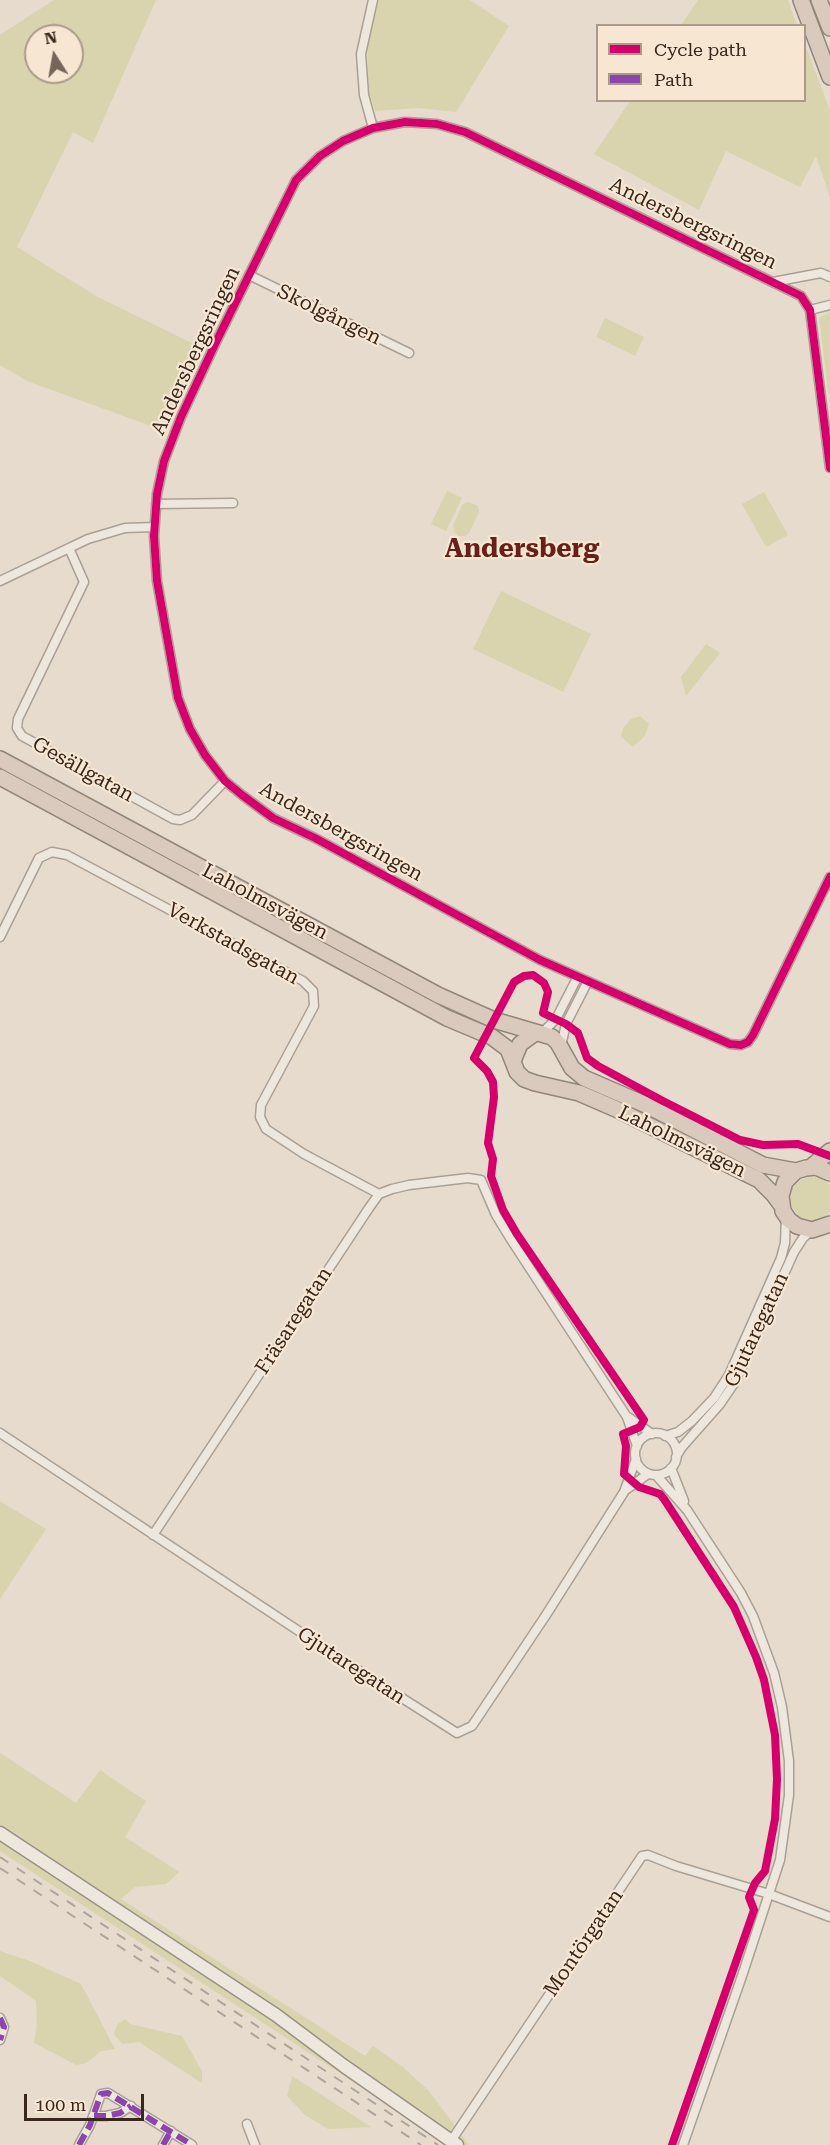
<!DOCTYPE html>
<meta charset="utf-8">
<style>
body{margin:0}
#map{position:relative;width:830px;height:2145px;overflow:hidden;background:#e6dbcc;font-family:"Roboto Serif",serif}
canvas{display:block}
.legend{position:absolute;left:596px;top:24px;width:210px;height:78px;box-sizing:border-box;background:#f7e7d2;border:2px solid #ab9a8a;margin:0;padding:8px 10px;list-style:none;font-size:18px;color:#3a271d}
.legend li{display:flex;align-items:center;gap:12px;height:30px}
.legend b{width:30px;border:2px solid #ab9a8a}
.north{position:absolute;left:24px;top:24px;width:60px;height:60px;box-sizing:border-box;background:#f7e7d2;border:2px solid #ab9a8a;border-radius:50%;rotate:349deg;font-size:16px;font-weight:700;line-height:24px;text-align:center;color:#3a271d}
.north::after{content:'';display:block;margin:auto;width:21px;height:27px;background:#76665a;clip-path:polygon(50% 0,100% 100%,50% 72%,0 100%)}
.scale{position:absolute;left:24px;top:2094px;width:120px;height:27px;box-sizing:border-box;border:3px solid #3a271d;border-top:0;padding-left:8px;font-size:18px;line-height:21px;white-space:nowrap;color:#3a271d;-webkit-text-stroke:4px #f7e7d2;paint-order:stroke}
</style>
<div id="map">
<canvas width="830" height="2145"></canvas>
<ul class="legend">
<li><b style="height:8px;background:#d6006c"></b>Cycle path</li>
<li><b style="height:8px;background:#8e44ad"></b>Path</li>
</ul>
<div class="north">N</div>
<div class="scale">100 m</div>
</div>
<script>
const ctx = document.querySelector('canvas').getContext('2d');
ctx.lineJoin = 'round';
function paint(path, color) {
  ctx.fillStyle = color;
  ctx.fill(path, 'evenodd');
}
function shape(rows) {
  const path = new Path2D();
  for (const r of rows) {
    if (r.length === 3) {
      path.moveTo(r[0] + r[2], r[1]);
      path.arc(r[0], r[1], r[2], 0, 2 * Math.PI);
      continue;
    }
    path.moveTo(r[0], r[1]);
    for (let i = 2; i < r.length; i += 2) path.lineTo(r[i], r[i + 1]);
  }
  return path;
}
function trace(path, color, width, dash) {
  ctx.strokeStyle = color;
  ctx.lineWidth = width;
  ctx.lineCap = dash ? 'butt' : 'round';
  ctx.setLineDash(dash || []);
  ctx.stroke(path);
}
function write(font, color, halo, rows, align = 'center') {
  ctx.font = font + ' "Roboto Serif",serif';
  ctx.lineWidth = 4.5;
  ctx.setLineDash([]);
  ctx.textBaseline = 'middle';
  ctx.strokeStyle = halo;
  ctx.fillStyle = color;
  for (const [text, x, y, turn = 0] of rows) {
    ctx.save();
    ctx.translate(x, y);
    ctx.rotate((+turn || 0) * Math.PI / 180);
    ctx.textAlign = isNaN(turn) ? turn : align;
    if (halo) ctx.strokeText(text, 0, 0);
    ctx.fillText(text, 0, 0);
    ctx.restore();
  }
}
paint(shape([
 [54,0,156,0,93,143,73,132,17,247,96,296,202,348,162,430,27,381,0,365,0,35],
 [36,36,72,36,72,72,36,72],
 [378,0,470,0,509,26,456,112,419,108,375,111,369,92,367,46],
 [698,0,788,0,797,25,681,25],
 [805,44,830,111,830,197,816,156,800,187,726,151,699,210,594,154,630,101,804,100],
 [830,312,830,405,819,318],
 [605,318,644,337,635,356,596,337],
 [447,491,462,498,446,531,431,524],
 [764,492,788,535,766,547,742,504],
 [468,502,478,506,479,512,469,533,465,536,458,536,454,531,453,526,462,505],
 [501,591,591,634,563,692,473,649],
 [706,644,720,653,686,696,681,677],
 [640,716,649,724,645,736,633,747,621,737,623,728,631,719],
 [808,1177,821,1178,830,1185,830,1212,824,1218,815,1221,799,1217,790,1204,792,1188,799,1181],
 [0,1501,46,1529,0,1599],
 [0,1753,76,1803,100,1770,146,1801,125,1837,179,1872,166,1884,135,1887,121,1899,365,2056,373,2046,383,2053,404,2068,429,2091,469,2145,450,2145,0,1851],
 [0,1951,30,1961,81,1984,115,2049,101,2051,86,2063,76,2065,34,2043,37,2023,36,2001,0,1976],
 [125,2019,130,2024,182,2036,202,2071,202,2083,139,2042,122,2044,114,2034,117,2025],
 [292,2076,371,2127,328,2129,305,2115,287,2096]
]), '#d9d4ae');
const street = shape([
 [373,128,364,95,361,54,373,0],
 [249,275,409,353],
 [773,282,821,273,830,277],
 [810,310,830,305],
 [830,468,810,310,801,296,465,132,437,124,405,122,373,128,343,141,320,156,296,180,217,340,181,417,164,461,157,494,154,536,157,581,178,698,190,729,205,755,225,781,242,795,273,818,315,838,540,960,730,1044,741,1045,748,1042,753,1035,830,877],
 [156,504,233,503],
 [69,548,84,582,18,719,17,728,22,736,173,819,180,820,192,815,225,781],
 [0,581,88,539,125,528,154,527],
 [0,937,39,858,52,852,67,855,303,981,313,991,314,1006,261,1105,260,1117,266,1129,304,1154,379,1194],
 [542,1033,556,1019,577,978],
 [561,1046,566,1024,587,983],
 [628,1417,652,1434],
 [0,1433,347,1663,457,1733,472,1726,546,1615,624,1492,636,1459],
 [656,1454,21],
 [665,1436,678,1432,692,1421,714,1398,729,1375,781,1258,785,1243,786,1216],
 [676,1457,682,1447,720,1404,735,1382,794,1252,803,1238,812,1230],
 [671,1468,684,1501],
 [656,1475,687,1510,741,1593,753,1616,774,1673,782,1707,789,1761,789,1795,780,1860,742,1976,683,2145],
 [627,1489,648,1474],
 [153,1535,369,1208,379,1194,392,1189,409,1185,468,1178,481,1180,496,1215,510,1238,627,1417,637,1446],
 [0,2018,4,2027,0,2040],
 [94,2116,106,2116,120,2113,131,2106],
 [247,2124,255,2145],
 [451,2141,642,1856,648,1855,676,1866,769,1894,830,1917],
 [79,2145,90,2125,101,2094,108,2093,192,2145],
 [163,2145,171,2131]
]);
const secondary = shape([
 [0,1833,276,2015,344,2066,457,2145]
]);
const highway = shape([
 [801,0,830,77],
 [819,0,830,28],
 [0,759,438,995,494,1020,552,1037,558,1043,572,1068,584,1078,644,1104,763,1165,796,1171],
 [0,777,447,1018,492,1037,508,1049,517,1072,524,1079,535,1083,579,1093,616,1109,759,1180,774,1195,782,1206],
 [513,1061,520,1044,535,1033],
 [811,1167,830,1151],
 [830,1173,816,1167,806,1168,796,1171,785,1182,781,1196,783,1211,789,1220,797,1226,812,1230,830,1224]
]);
trace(street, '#aba096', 11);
trace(secondary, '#9b9085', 15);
trace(highway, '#90867c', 18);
trace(street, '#eee7de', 8);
trace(secondary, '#eee7de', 12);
trace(highway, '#d9cabd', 15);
trace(shape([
 [0,1857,438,2145],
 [0,1868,421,2145]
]), '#ada59e', 2, [10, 10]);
trace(shape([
 [0,2018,4,2027,0,2040],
 [94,2116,106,2116,120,2113,131,2106],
 [79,2145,90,2125,101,2094,108,2093,192,2145],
 [163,2145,171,2131]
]), '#8e44ad', 6, [12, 6]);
trace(shape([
 [830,468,810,310,801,296,465,132,437,124,405,122,373,128,343,141,320,156,296,180,217,340,181,417,164,461,157,494,154,536,157,581,178,698,190,729,205,755,225,781,242,795,273,818,315,838,540,960,730,1044,741,1045,748,1042,753,1035,830,877],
 [672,2145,754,1910,749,1897,755,1883,765,1871,775,1819,777,1779,775,1735,764,1680,756,1657,734,1607,664,1499,660,1494,639,1487,624,1474,626,1446,623,1434,640,1427,644,1420,517,1234,503,1210,491,1176,493,1159,488,1143,494,1097,493,1082,487,1071,474,1058,514,982,524,976,533,975,544,983,548,992,543,1013,566,1024,578,1033,587,1058,598,1066,661,1100,740,1140,763,1145,798,1144,830,1156]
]), '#d6006c', 8);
write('20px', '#3a271d', '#f7e7d2', [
 ["Andersbergsringen",693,224,26],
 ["Skolgången",329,315,26],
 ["Andersbergsringen",196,351,-65],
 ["Gesällgatan",83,770,29],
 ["Andersbergsringen",341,832,29],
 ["Laholmsvägen",265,902,28],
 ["Verkstadsgatan",233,944,29],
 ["Laholmsvägen",682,1142,26],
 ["Fräsaregatan",294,1321,-57],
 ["Gjutaregatan",757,1330,-65],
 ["Gjutaregatan",351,1666,33],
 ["Montörgatan",584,1943,-56]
]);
write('bold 26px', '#691f1a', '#f7e7d2', [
 ["Andersberg",522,549]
]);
</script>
